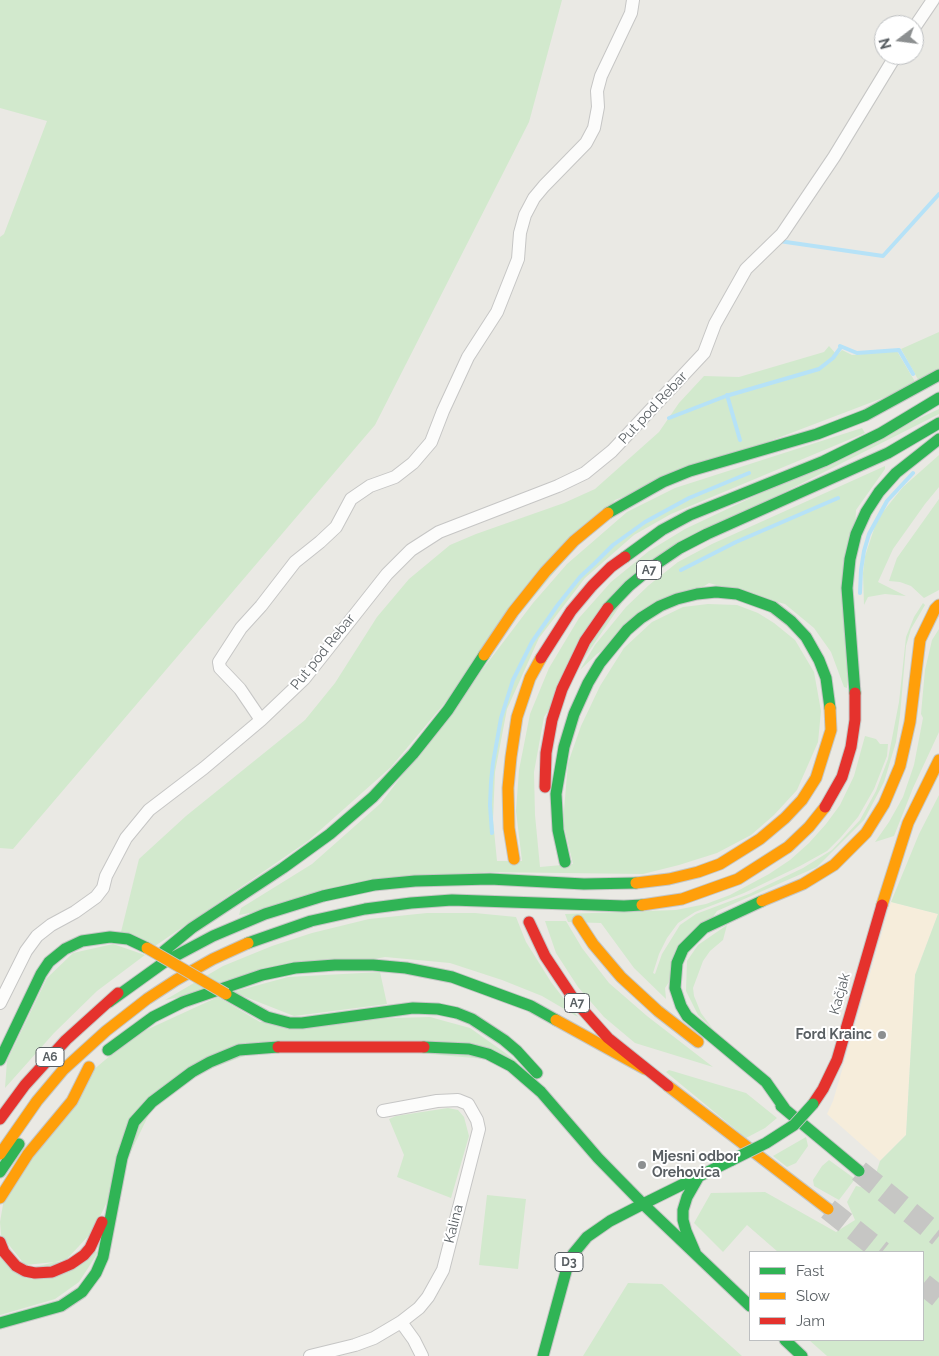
<!DOCTYPE html>
<meta charset="utf-8">
<style>
body{margin:0}
#map{position:relative;width:939px;height:1356px;overflow:hidden;background:#eae9e4;font-family:Raleway,sans-serif}
canvas{display:block}
.legend{position:absolute;left:749px;top:1251px;width:175px;height:90px;box-sizing:border-box;background:#fff;border:1px solid #bdbfc1;margin:0;padding:6px 9px;list-style:none;font-size:15px;color:#595f63}
.legend li{display:flex;align-items:center;gap:10px;height:25px}
.legend b{width:25px;border:1px solid #bdbfc1}
.north{position:absolute;left:874px;top:15px;width:50px;height:50px;box-sizing:border-box;background:#fff;border:1px solid #bdbfc1;border-radius:50%;rotate:255deg;font-size:14px;font-weight:700;line-height:20px;text-align:center;color:#595f63}
.north::after{content:'';display:block;margin:auto;width:18px;height:22px;background:#8c8f90;clip-path:polygon(50% 0,100% 100%,50% 72%,0 100%)}
</style>
<div id="map">
<canvas width="939" height="1356"></canvas>
<ul class="legend">
<li><b style="height:6px;background:#30b455"></b>Fast</li>
<li><b style="height:6px;background:#ff9f0a"></b>Slow</li>
<li><b style="height:6px;background:#e5322d"></b>Jam</li>
</ul>
<div class="north">N</div>
</div>
<script>
const ctx = document.querySelector('canvas').getContext('2d');
ctx.lineJoin = 'round';
function paint(path, color) {
  ctx.fillStyle = color;
  ctx.fill(path, 'evenodd');
}
function shape(rows) {
  const path = new Path2D();
  for (const r of rows) {
    path.moveTo(r[0], r[1]);
    for (let i = 2; i < r.length; i += 2) path.lineTo(r[i], r[i + 1]);
  }
  return path;
}
function trace(path, color, width, dash) {
  ctx.strokeStyle = color;
  ctx.lineWidth = width;
  ctx.lineCap = dash ? 'butt' : 'round';
  ctx.setLineDash(dash || []);
  ctx.stroke(path);
}
function write(font, color, halo, rows, align = 'center') {
  ctx.font = font + ' Raleway,sans-serif';
  ctx.lineWidth = 4;
  ctx.setLineDash([]);
  ctx.textBaseline = 'middle';
  ctx.strokeStyle = halo;
  ctx.fillStyle = color;
  for (const [text, x, y, turn = 0] of rows) {
    ctx.save();
    ctx.translate(x, y);
    ctx.rotate((+turn || 0) * Math.PI / 180);
    ctx.textAlign = isNaN(turn) ? turn : align;
    if (halo) ctx.strokeText(text, 0, 0);
    ctx.fillText(text, 0, 0);
    ctx.restore();
  }
}
paint(shape([
 [891,902,938,914,915,975,906,1135,880,1161,827,1114,833,1101]
]), '#f6eddb');
paint(shape([
 [0,0,562,0,529,122,375,425,13,849,0,848,0,237,4,234,47,121,0,108],
 [939,332,939,372,920,383,901,349],
 [829,346,837,355,842,350,852,355,897,351,917,385,615,500,391,767,308,841,155,946,121,932,139,859,186,816,305,720,335,683,377,617,409,579,450,545,476,534,564,503,595,489,659,432,679,403,704,376,739,377,824,352],
 [939,409,939,414,652,559,544,717,534,772,535,815,540,867,573,864,563,822,568,763,581,726,600,686,624,648,652,622,683,607,708,604,737,605,758,613,774,623,795,640,814,672,821,711,818,742,797,790,774,815,751,835,717,853,679,865,643,874,485,872,239,915,241,908,312,864,381,803,533,603,567,564,627,512,675,488,862,428,865,433,671,514,634,535,585,578,539,638,507,709,495,772,493,820,497,861,522,861,516,811,519,770,530,714,549,668,579,618,611,582,649,551,685,529],
 [939,455,939,487,925,504,893,549,878,582,906,596,885,594,868,597,864,605,863,573,865,556,875,526,882,513,903,487],
 [885,466,885,469,856,510,847,688,844,687,831,652,814,628,785,604,709,583,597,654,580,670,595,645,626,607,649,585,678,562,712,544],
 [939,499,939,590,924,598,911,586,900,582,889,581,897,558],
 [923,603,925,605,911,629,906,646,900,715,896,742,884,782,864,820,817,867,717,911,665,988,666,999,634,968,601,923,568,922,565,914,676,910,706,904,730,895,769,874,790,860,809,843,826,824,840,805,854,776,865,736,876,739,880,744,888,744,887,756,874,789,858,817,841,837,827,851,800,866,744,893,695,912,678,923,667,938,659,954,653,973,655,974,662,954,680,925,696,914,749,894,803,868,832,850,860,820,876,791,888,759,899,702,906,637,914,617],
 [939,629,939,732,913,788,894,836,875,842,889,822,903,797,914,765,923,718,921,714,925,670,932,640],
 [939,795,939,1356,827,1356,809,1340,923,1340,923,1252,778,1252,747,1225,723,1252,694,1223,711,1193,765,1192,836,1232,855,1220,847,1202,856,1186,871,1189,880,1161,906,1135,915,975,938,914,891,902,919,834],
 [427,913,475,913,516,917,526,942,551,982,578,1017,542,996,502,980,450,963,385,957,165,1000,223,966,272,946,312,933,369,919],
 [545,921,566,921,582,948,609,983,647,1016,713,1067,635,1043,604,1017,578,987,556,953],
 [727,925,723,940,710,951,703,961,693,988,694,996,701,1013,713,1029,698,1015,686,991,687,961,698,945],
 [113,944,145,955,97,991,54,1033,5,1088,7,1061,47,978,73,953],
 [380,972,387,1004,294,1016,233,992,288,977],
 [218,997,260,1022,430,1017,470,1028,518,1062,284,1041,162,1087,93,1231,65,1261,25,1265,1,1235,0,1222,4,1199,92,1071,124,1044,144,1031],
 [669,1070,746,1093,777,1118,765,1128,746,1138,666,1072],
 [448,1108,458,1110,464,1117,469,1136,451,1198,397,1177,404,1155,389,1119,396,1116],
 [806,1137,808,1146,796,1163,787,1167,773,1156],
 [829,1160,855,1179,839,1200,814,1186,813,1180,822,1166],
 [487,1195,526,1199,518,1269,479,1265],
 [99,1251,79,1282,55,1299,0,1315,0,1255,15,1272],
 [628,1283,662,1284,742,1356,583,1356]
]), '#d2e9cd');
trace(shape([
 [779,241,883,256,939,194],
 [840,346,857,353,899,350,913,374],
 [727,395,740,440],
 [669,418,726,396,819,369,833,358,841,347],
 [681,570,736,542,838,498],
 [860,593,861,570,864,551,869,534,887,501,913,473],
 [492,833,490,805,491,782,493,763,501,718,513,680,532,642,557,606,580,577,595,563,613,545,645,522,689,498,749,473]
]), '#b6e2f7', 4);
trace(shape([
 [859,1171,939,1236],
 [828,1209,882,1252],
 [923,1284,939,1297]
]), '#c6c6c4', 22, [22, 11]);
const street = shape([
 [914,28,933,0],
 [261,720,240,689,220,668,219,662,241,628,261,606,295,562,320,542,336,527,351,499,370,486,395,477,413,463,431,442,443,411,468,357,497,312,518,259,520,233,525,215,534,198,544,186,586,143,594,128,598,107,597,91,601,76,631,13,633,0],
 [0,1003,26,951,37,936,51,925,75,912,96,897,103,888,106,876,126,838,149,810,204,768,261,720,304,679,387,574,411,550,439,532,558,486,585,473,612,451,704,353,715,324,746,269,782,234,834,157,896,55],
 [401,1322,414,1340,422,1356],
 [310,1356,355,1345,374,1338,401,1322,419,1308,428,1297,443,1270,479,1129,477,1120,468,1104,458,1100,437,1101,383,1111]
]);
const fast = shape([
 [608,513,663,482,690,471,817,434,866,415,939,375],
 [625,557,662,530,690,515,824,461,881,433,939,398],
 [608,608,629,586,652,567,680,548,707,534,888,453,939,423],
 [855,693,847,588,850,559,856,534,866,512,879,492,896,473,939,439],
 [565,862,558,830,556,794,564,747,574,714,588,683,600,663,627,630,641,618,660,606,677,599,697,594,716,592,737,594,773,607,791,621,806,637,819,660,826,678,830,708],
 [762,901,704,928,683,949,677,963,675,988,681,1006,687,1016,766,1082,785,1109],
 [248,943,311,921,365,909,411,903,452,900,624,906,642,905],
 [164,951,192,928,283,868,330,834,373,797,413,754,448,710,484,655],
 [226,994,267,1017,290,1023,302,1023,413,1008,438,1009,457,1013,472,1019,504,1040,517,1051,537,1073],
 [109,1002,166,961,213,936,265,914,323,896,374,885,415,881,490,879,584,884,636,883],
 [424,1047,469,1049,488,1054,511,1066,541,1092,598,1158],
 [108,1050,153,1017,183,1002,262,975,295,968,335,965,373,965,406,968,452,977,531,1006,556,1020],
 [0,1060,41,974,49,962,65,949,82,941,110,937,128,939,147,948],
 [781,1106,859,1171],
 [598,1158,643,1204,750,1306],
 [0,1172,19,1144],
 [643,1204,732,1160],
 [695,1252,686,1231,683,1220,683,1210,687,1197,699,1176],
 [0,1323,61,1306,82,1292,96,1273,103,1257,122,1158,134,1122,152,1102,192,1072,210,1062,239,1050,278,1047],
 [785,1340,802,1356],
 [543,1356,568,1264,573,1254,587,1237,610,1221,643,1204]
]);
const slow = shape([
 [484,655,513,612,545,572,574,541,608,513],
 [514,859,509,828,508,788,511,757,517,717,530,678,541,658],
 [636,883,669,879,698,872,720,864,760,839,785,818,802,800,816,778,831,730,830,708],
 [762,901,803,884,834,865,866,833,884,804,900,766,910,722,920,640,935,609,939,605],
 [642,905,682,899,738,879,788,847,809,827,825,807],
 [882,905,908,823,939,760],
 [578,921,593,944,621,977,658,1011,698,1042],
 [556,1020,645,1069],
 [668,1086,828,1209],
 [0,1154,37,1101,63,1070,106,1031,147,999,176,980,213,959,248,943],
 [0,1198,28,1154,72,1101,89,1067]
]);
const jam = shape([
 [541,658,571,611,592,586,611,567,625,557],
 [545,787,546,753,552,720,562,689,585,641,608,608],
 [825,807,842,777,851,747,855,720,855,693],
 [529,922,545,956,575,1001,608,1038,668,1086],
 [278,1047,424,1047],
 [813,1104,823,1089,837,1060,882,905],
 [0,1119,25,1085,66,1040,118,993],
 [0,1242,4,1252,16,1266,25,1271,35,1273,52,1272,71,1264,84,1255,90,1248,102,1222]
]);
trace(street, '#c6c6c5', 14);
trace(fast, '#c5c6c5', 13);
trace(slow, '#c5c6c5', 13);
trace(jam, '#c5c6c5', 13);
trace(street, '#fcfcfb', 12);
trace(fast, '#30b455', 11);
trace(slow, '#ff9f0a', 11);
trace(jam, '#e5322d', 11);
const fastBridge = shape([
 [732,1160,766,1143,794,1125,813,1104]
]);
const slowBridge = shape([
 [147,948,226,994]
]);
trace(fastBridge, '#c5c6c5', 13, []);
trace(slowBridge, '#c5c6c5', 13, []);
trace(fastBridge, '#30b455', 11);
trace(slowBridge, '#ff9f0a', 11);
for (const [x, y, r, color] of [
 [882,1035,5,"#8c8f90"],
 [642,1165,5,"#8c8f90"]
]) {
  const dot = new Path2D();
  dot.arc(x, y, r, 0, 2 * Math.PI);
  ctx.fillStyle = color;
  ctx.fill(dot);
  trace(dot, '#fff', 2);
}
for (const [x, y, w] of [
 [649,570,25],
 [577,1003,25],
 [50,1057,28],
 [569,1262,28]
]) {
  const box = new Path2D();
  box.roundRect(x - w / 2, y - 9.5, w, 19, 4);
  ctx.fillStyle = '#fff';
  ctx.fill(box);
  trace(box, '#595f63', 1);
}
write('bold 12px', '#595f63', null, [
 ["A7",649,570],
 ["A7",577,1003],
 ["A6",50,1057],
 ["D3",569,1262]
]);
write('14px', '#595f63', '#fff', [
 ["Put pod Rebar",653,408,-47],
 ["Put pod Rebar",323,652,-51],
 ["Kačjak",840,994,-74],
 ["Kalina",454,1224,-76]
]);
write('bold 14px', '#595f63', '#fff', [
 ["Ford Krainc",872,1035],
 ["Mjesni odbor",652,1157,"left"],
 ["Orehovica",652,1173,"left"]
], 'right');
</script>
